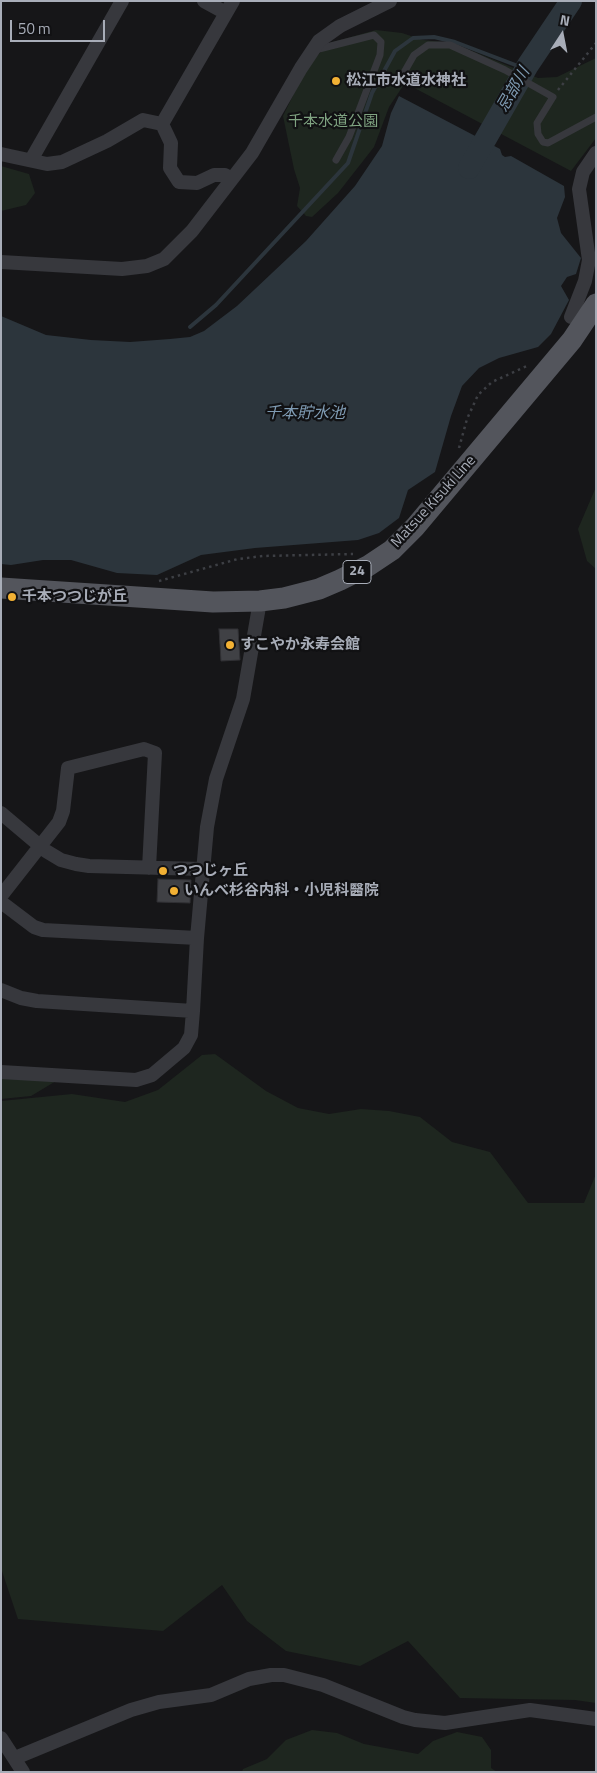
<!DOCTYPE html>
<meta charset="utf-8">
<style>
body{margin:0}
#map{position:relative;width:597px;height:1773px;overflow:hidden;background:#161618;font-family:"Titillium Web",sans-serif}
canvas{display:block}
.frame{position:absolute;inset:0;border:2px solid #a8adb8;pointer-events:none}
.north{position:absolute;left:537px;top:10px;width:50px;height:50px;-webkit-text-stroke:4px #111113;paint-order:stroke;rotate:11deg;font-size:14px;font-weight:700;line-height:20px;text-align:center;color:#a8adb8}
.north::after{content:'';display:block;margin:auto;width:18px;height:22px;background:#a8adb8;clip-path:polygon(50% 0,100% 100%,50% 72%,0 100%)}
.scale{position:absolute;left:10px;top:20px;width:95px;height:22px;box-sizing:border-box;border:2px solid #a8adb8;border-top:0;padding-left:6px;font-size:15px;line-height:18px;white-space:nowrap;color:#a8adb8;-webkit-text-stroke:4px #111113;paint-order:stroke}
</style>
<div id="map">
<canvas width="597" height="1773"></canvas>
<div class="frame"></div>
<div class="north">N</div>
<div class="scale">50 m</div>
</div>
<script>
const ctx = document.querySelector('canvas').getContext('2d');
ctx.lineJoin = 'round';
function paint(path, color) {
  ctx.fillStyle = color;
  ctx.fill(path, 'evenodd');
}
function shape(rows) {
  const path = new Path2D();
  for (const r of rows) {
    path.moveTo(r[0], r[1]);
    for (let i = 2; i < r.length; i += 2) path.lineTo(r[i], r[i + 1]);
  }
  return path;
}
function trace(path, color, width, dash) {
  ctx.strokeStyle = color;
  ctx.lineWidth = width;
  ctx.lineCap = dash ? 'butt' : 'round';
  ctx.setLineDash(dash || []);
  ctx.stroke(path);
}
function write(font, color, halo, rows, align = 'center') {
  ctx.font = font + ' "Titillium Web","Noto Sans JP",sans-serif';
  ctx.lineWidth = 4.5;
  ctx.setLineDash([]);
  ctx.textBaseline = 'middle';
  ctx.strokeStyle = halo;
  ctx.fillStyle = color;
  for (const [text, x, y, turn = 0] of rows) {
    ctx.save();
    ctx.translate(x, y);
    ctx.rotate((+turn || 0) * Math.PI / 180);
    ctx.textAlign = isNaN(turn) ? turn : align;
    if (halo) ctx.strokeText(text, 0, 0);
    ctx.fillText(text, 0, 0);
    ctx.restore();
  }
}
paint(shape([
 [376,30,402,33,423,40,453,43,538,78,557,77,596,58,596,138,571,171,405,83,389,107,374,147,338,193,312,217,306,216,297,206,300,188,294,169,283,116,307,67,329,43],
 [1,166,29,174,35,193,26,205,1,211],
 [596,487,596,569,587,561,578,529],
 [215,1054,266,1091,298,1108,329,1114,361,1109,389,1111,420,1117,452,1142,490,1152,528,1203,584,1203,596,1174,596,1703,575,1700,460,1698,408,1641,360,1666,286,1651,247,1621,222,1585,163,1631,18,1619,1,1568,1,1101,72,1094,125,1102,158,1090,202,1055],
 [1,1077,56,1081,31,1096,1,1099],
 [312,1730,337,1733,364,1744,418,1754,433,1741,457,1732,482,1737,491,1750,491,1768,497,1772,242,1772,243,1769,267,1759,286,1740]
]), '#1e261f');
paint(shape([
 [399,96,500,149,502,155,505,157,511,156,564,186,565,197,557,218,561,233,581,258,576,274,567,277,561,286,569,300,551,334,538,347,499,358,479,368,462,386,451,416,435,472,408,490,399,518,379,533,358,540,255,548,201,555,157,575,117,573,71,560,43,560,11,565,1,564,1,316,46,335,91,340,130,342,170,339,190,337,204,331,237,306,306,241,355,186,382,146,391,113]
]), '#2c353c');
trace(shape([
 [190,327,216,305,348,163,372,93,395,51,413,38,434,37,455,42,526,69]
]), '#2c353c', 4);
trace(shape([
 [469,168,528,65,571,1]
]), '#2c353c', 22);
const building = shape([
 [219,629,238,629,240,660,221,661,219,629],
 [158,879,191,880,190,903,157,902,158,879]
]);
paint(building, '#404145');
trace(building, '#303034', 1);
trace(shape([
 [558,90,596,43],
 [459,448,467,419,478,395,492,382,527,366],
 [159,581,238,559,263,556,353,554]
]), '#3d3f44', 2.5, [2.5, 4]);
trace(shape([
 [315,50,374,35,381,42,380,55,349,137,336,160],
 [402,76,414,55,428,45,450,45,505,70,553,97,537,123,538,134,543,142,548,143,596,117]
]), '#37383d', 7);
trace(shape([
 [204,1,226,13],
 [162,124,233,1],
 [162,124,171,143,170,168,179,182,197,183,214,175,225,175,232,179],
 [1,154,47,164,62,162,107,141,143,120,162,124],
 [31,160,122,1],
 [1,262,122,269,147,266,164,259,192,231,252,153,301,68,319,41,340,26,390,1],
 [571,317,585,281,589,260,579,189,583,172,596,153],
 [1,813,46,851,61,860,76,864,89,866,202,869],
 [1,896,59,822,63,811,68,768,144,749,155,753,149,868],
 [1,902,34,927,43,930,197,938,207,827,216,779,243,699,260,601],
 [1,990,21,998,37,1001,193,1011,197,938],
 [1,1072,136,1080,152,1075,184,1048,191,1035,193,1011],
 [1,1738,23,1772],
 [15,1758,131,1710,159,1702,211,1695,249,1679,271,1675,284,1675,323,1685,403,1717,415,1720,445,1723,530,1710,596,1719]
]), '#37383d', 14);
trace(shape([
 [1,588,213,602,260,601,284,598,319,589,340,580,368,566,392,550,415,527,572,340,596,304]
]), '#53555c', 21);
for (const [x, y, r, color] of [
 [336,81,5,"#f2b134"],
 [12,597,5,"#f2b134"],
 [230,645,5,"#f2b134"],
 [163,871,5,"#f2b134"],
 [174,891,5,"#f2b134"]
]) {
  const dot = new Path2D();
  dot.arc(x, y, r, 0, 2 * Math.PI);
  ctx.fillStyle = color;
  ctx.fill(dot);
  trace(dot, '#111113', 2);
}
for (const [x, y, w] of [
 [357,572,28]
]) {
  const box = new Path2D();
  box.roundRect(x - w / 2, y - 11.5, w, 23, 4);
  ctx.fillStyle = '#111113';
  ctx.fill(box);
  trace(box, '#a8adb8', 1);
}
write('bold 14px', '#a8adb8', null, [
 ["24",357,572]
]);
write('bold 15px', '#a8adb8', '#111113', [
 ["松江市水道水神社",346,81],
 ["千本つつじが丘",22,597],
 ["すこやか永寿会館",240,645],
 ["つつじヶ丘",173,871],
 ["いんべ杉谷内科・小児科醫院",184,891]
], 'left');
write('15px', '#7fa381', '#111113', [
 ["千本水道公園",333,122]
]);
write('15px', '#a8adb8', '#111113', [
 ["Matsue Kisuki Line",434,502,-48]
]);
write('italic 16px', '#7f9bb3', '#111113', [
 ["忌部川",514,90,-60],
 ["千本貯水池",305,414]
]);
</script>
